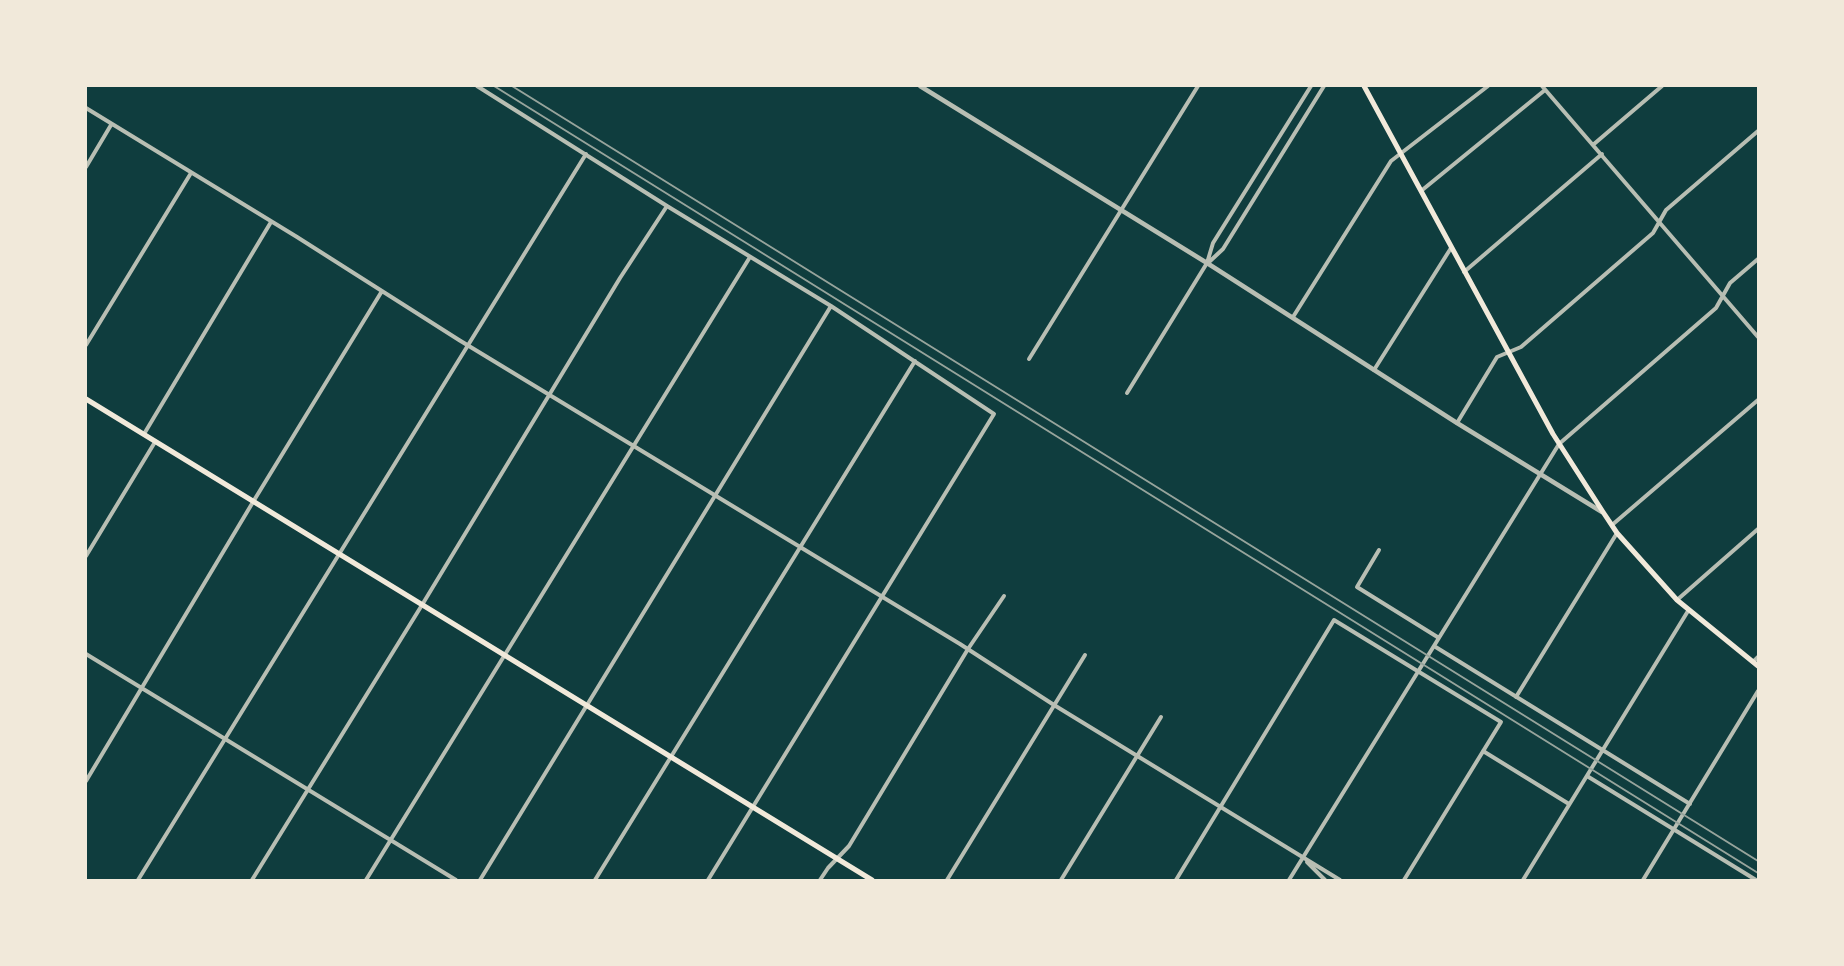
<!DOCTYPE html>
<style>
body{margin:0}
#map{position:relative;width:1844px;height:966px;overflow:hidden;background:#0f3d3e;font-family:Cabin,sans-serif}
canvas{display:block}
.frame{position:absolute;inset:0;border:87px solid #f1e9da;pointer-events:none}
</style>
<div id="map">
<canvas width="1844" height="966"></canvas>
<div class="frame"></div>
</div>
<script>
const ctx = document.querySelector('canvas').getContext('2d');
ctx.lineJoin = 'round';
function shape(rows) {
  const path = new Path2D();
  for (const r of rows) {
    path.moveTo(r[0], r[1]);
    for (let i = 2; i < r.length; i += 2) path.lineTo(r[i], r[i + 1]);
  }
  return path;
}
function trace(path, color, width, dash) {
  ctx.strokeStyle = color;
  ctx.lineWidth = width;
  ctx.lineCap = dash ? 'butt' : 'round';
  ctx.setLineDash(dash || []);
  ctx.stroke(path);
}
trace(shape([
 [477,86,667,206,831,306,994,414,708,880],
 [1542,86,1758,337],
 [86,108,297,237,459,340,960,644,1054,705,1340,880],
 [1594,144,1662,86],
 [86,167,111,125],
 [1421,191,1545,90],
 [1208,263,1223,249,1324,86],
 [1464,272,1602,154],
 [1293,317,1391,161,1488,86],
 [86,345,191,173],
 [1029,359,1198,86],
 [1374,370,1451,248],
 [1127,393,1207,263,1213,243,1311,86],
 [1457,423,1497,357,1521,347,1653,233,1666,210,1758,131],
 [144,434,271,222],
 [1612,525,1758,400],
 [1379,550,1357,587,1439,638],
 [86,556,155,442],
 [1677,600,1758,529],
 [1434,646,1690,804],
 [86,654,456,880],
 [1753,662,1758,657],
 [1516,697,1617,533],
 [1483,751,1569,804],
 [1587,776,1756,880],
 [86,781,253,502,382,291],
 [1307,862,1325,880],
 [138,880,586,154],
 [252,880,422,605,620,278,667,206],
 [366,880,750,257],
 [480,880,831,306],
 [595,880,915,361],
 [820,880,828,868,849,846,968,649,1004,596],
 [947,880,1085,655],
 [1061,880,1161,717],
 [1176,880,1334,620,1501,722,1404,880],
 [1289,880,1559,444,1716,308,1730,283,1758,259],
 [1523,880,1688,611],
 [1643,880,1758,691]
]), '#b8beb3', 4);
trace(shape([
 [920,86,1207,263,1457,423,1602,512]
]), '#b8beb3', 4.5);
trace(shape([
 [1364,86,1553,434,1603,512,1617,533,1677,600,1758,666],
 [86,399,872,880]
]), '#f1e9da', 5);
trace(shape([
 [494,86,1758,873],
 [512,86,1758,861]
]), '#97a49c', 2);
</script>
